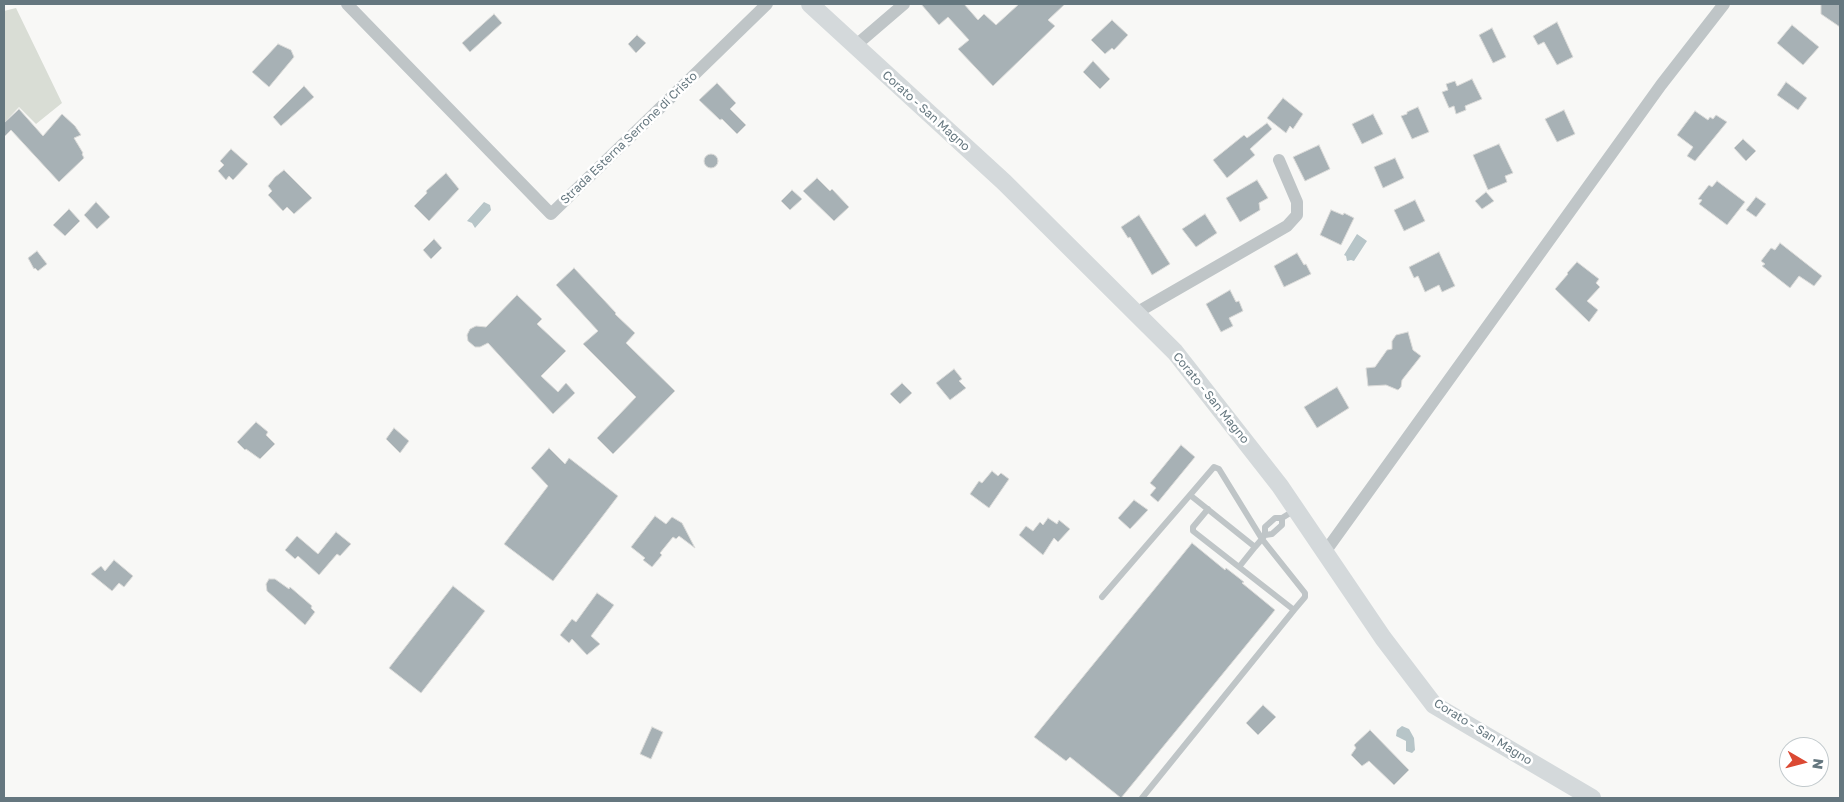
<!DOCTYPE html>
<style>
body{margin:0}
#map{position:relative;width:1844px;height:802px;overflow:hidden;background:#f8f8f6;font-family:"Golos Text",sans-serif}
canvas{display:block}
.frame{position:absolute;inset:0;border:5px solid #65777f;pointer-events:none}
.north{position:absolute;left:1779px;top:737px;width:50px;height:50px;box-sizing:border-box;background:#fff;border:1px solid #c1c9cc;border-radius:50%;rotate:98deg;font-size:14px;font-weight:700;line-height:20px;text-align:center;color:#65777f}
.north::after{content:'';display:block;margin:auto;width:18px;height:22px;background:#db4933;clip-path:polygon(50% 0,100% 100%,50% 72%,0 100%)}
</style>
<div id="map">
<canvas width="1844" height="802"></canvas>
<div class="frame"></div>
<div class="north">N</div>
</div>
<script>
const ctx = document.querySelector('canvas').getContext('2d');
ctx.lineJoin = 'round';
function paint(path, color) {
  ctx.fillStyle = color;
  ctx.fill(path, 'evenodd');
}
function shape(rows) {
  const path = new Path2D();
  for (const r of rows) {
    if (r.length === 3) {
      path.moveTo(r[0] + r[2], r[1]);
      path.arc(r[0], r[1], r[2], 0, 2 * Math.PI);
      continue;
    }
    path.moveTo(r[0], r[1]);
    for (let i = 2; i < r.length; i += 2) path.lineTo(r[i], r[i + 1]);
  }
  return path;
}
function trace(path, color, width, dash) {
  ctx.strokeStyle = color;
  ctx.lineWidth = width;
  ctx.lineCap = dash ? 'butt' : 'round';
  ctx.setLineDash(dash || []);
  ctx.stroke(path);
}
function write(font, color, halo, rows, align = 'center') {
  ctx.font = font + ' "Golos Text",sans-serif';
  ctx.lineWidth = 5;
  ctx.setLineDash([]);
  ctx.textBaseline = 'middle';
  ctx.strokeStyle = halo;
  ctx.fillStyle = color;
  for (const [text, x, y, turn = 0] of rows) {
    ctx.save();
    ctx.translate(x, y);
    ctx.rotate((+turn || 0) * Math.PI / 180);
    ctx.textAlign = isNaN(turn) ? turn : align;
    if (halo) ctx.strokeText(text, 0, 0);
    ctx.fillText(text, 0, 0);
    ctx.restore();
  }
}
paint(shape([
 [16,8,62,103,36,124,19,107,4,123,4,11]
]), '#d9ddd5');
paint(shape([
 [484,202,490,205,491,210,475,228,472,223,467,221],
 [1357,234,1367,241,1354,261,1351,260,1347,261,1346,256,1344,255],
 [1402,726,1409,729,1414,738,1415,750,1412,753,1406,751,1406,741,1396,736,1397,730]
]), '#b7c5c8');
const building = shape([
 [921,4,964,4,978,20,984,14,996,25,1019,4,1065,4,1048,20,1055,26,993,86,958,49,969,40,948,17,939,25,921,4],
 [1821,4,1840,4,1840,27,1821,14,1821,4],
 [494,14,502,23,470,52,462,43,494,14],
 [1112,20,1128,35,1114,50,1112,48,1105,54,1091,40,1112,20],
 [1557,22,1573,57,1557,65,1544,42,1538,45,1533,36,1557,22],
 [1792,25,1819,47,1803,65,1777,43,1792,25],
 [1492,28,1506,57,1493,63,1479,35,1492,28],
 [637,35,646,43,636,53,628,44,637,35],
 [278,44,291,50,294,57,269,87,252,72,278,44],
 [1093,61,1110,79,1100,89,1083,72,1093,61],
 [1472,79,1482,99,1465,106,1466,110,1456,114,1454,106,1449,108,1442,92,1448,90,1446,84,1455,81,1457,86,1472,79],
 [1786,82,1807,98,1798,110,1777,95,1786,82],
 [717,83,736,103,730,109,746,125,737,134,722,119,720,120,699,100,717,83],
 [304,86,314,97,281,126,273,117,304,86],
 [1283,98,1303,114,1293,129,1290,126,1286,133,1267,118,1283,98],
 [1418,107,1429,132,1412,139,1401,116,1407,114,1407,112,1418,107],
 [19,109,43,136,62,114,75,126,81,135,74,138,83,153,82,154,84,158,59,182,11,130,4,137,4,123,19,109],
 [1564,110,1575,134,1557,142,1545,119,1564,110],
 [1695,111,1708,120,1710,117,1713,119,1716,115,1727,122,1695,161,1687,156,1693,147,1677,135,1695,111],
 [1373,114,1383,134,1362,144,1352,124,1373,114],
 [1267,123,1272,129,1250,149,1255,155,1227,178,1213,160,1244,135,1247,138,1267,123],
 [1743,139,1756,151,1746,161,1734,148,1743,139],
 [1499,144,1513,173,1505,176,1507,182,1488,190,1473,155,1499,144],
 [1319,145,1330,169,1305,181,1293,157,1319,145],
 [231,149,248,164,233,180,229,176,226,180,218,171,224,165,220,161,231,149],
 [711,161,7],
 [1395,158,1404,178,1383,188,1374,167,1395,158],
 [284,170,312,198,294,214,287,207,283,211,268,195,272,191,268,186,275,177,284,170],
 [446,173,459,189,429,221,414,206,427,193,426,191,446,173],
 [817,178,830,191,832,189,849,207,834,221,803,191,817,178],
 [1257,180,1268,198,1259,203,1260,210,1240,222,1226,198,1257,180],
 [1717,181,1745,202,1727,225,1699,204,1702,200,1698,199,1709,185,1712,187,1717,181],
 [792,190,802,199,790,210,781,201,792,190],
 [1486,192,1494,201,1482,209,1475,201,1486,192],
 [1756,197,1766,204,1756,217,1746,210,1756,197],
 [1415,200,1425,221,1404,231,1394,210,1415,200],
 [96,202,110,217,97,229,84,215,96,202],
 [69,209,80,221,65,236,53,225,69,209],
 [1331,210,1343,215,1344,213,1354,218,1341,245,1320,235,1331,210],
 [1205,214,1217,233,1196,247,1182,229,1205,214],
 [1139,215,1170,264,1152,275,1130,237,1128,238,1121,227,1139,215],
 [434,239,442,248,431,259,423,250,434,239],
 [1780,243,1822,276,1814,286,1799,276,1790,288,1762,266,1765,264,1761,261,1771,248,1775,250,1780,243],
 [37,251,47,264,38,271,35,268,34,269,28,258,37,251],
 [1439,252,1455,286,1442,292,1439,285,1425,292,1418,276,1414,278,1409,267,1439,252],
 [1297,253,1304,265,1306,264,1311,274,1284,287,1274,266,1297,253],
 [1577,262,1599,279,1596,283,1600,287,1587,301,1598,310,1589,322,1555,289,1568,274,1567,273,1577,262],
 [574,268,616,313,615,314,635,333,626,343,675,391,613,454,597,438,636,397,583,344,598,331,556,285,574,268],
 [1230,290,1236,302,1239,301,1243,311,1229,318,1233,326,1221,332,1206,304,1230,290],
 [517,295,542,319,537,324,566,351,541,376,558,392,566,383,575,393,553,414,488,343,480,347,475,347,468,341,467,335,470,329,476,326,486,327,517,295],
 [1408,332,1413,350,1421,356,1402,380,1401,387,1398,390,1386,385,1368,386,1366,368,1375,367,1387,350,1392,349,1392,341,1396,335,1408,332],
 [954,369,962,379,959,381,966,388,950,400,936,383,954,369],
 [902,383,912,393,900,404,890,394,902,383],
 [1337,387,1349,408,1317,428,1304,407,1337,387],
 [256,422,268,432,266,435,275,444,260,459,246,449,245,450,237,442,256,422],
 [394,428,409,441,400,453,386,439,394,428],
 [1181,445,1195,457,1158,502,1150,495,1156,488,1150,483,1181,445],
 [549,448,565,464,569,458,618,496,553,581,504,544,548,486,531,468,549,448],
 [992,471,998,476,1001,473,1009,479,989,508,970,494,979,481,982,483,992,471],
 [1134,500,1148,510,1130,529,1118,518,1134,500],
 [655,516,666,524,672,517,682,523,695,548,679,536,676,539,673,537,660,553,662,555,652,567,643,560,645,558,631,547,655,516],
 [1048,518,1057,524,1059,520,1070,529,1058,542,1054,538,1043,555,1019,535,1026,526,1033,531,1040,522,1043,525,1048,518],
 [336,532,351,544,340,556,337,554,319,575,298,556,295,559,285,550,297,536,318,554,336,532],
 [1192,543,1225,570,1226,568,1244,582,1242,583,1275,610,1121,798,1070,757,1066,761,1034,737,1192,543],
 [114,560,133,576,124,587,119,583,112,591,91,574,101,566,105,571,114,560],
 [269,579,275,579,289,589,290,587,312,606,311,608,315,612,305,625,267,591,266,584,269,579],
 [453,586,485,611,421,693,389,668,453,586],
 [597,593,614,605,591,636,600,644,587,655,572,639,569,643,560,635,572,619,576,622,597,593],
 [1263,705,1276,717,1258,735,1246,723,1263,705],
 [652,727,663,732,651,759,640,754,652,727],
 [1370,730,1409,770,1394,785,1369,761,1362,766,1351,755,1356,748,1354,745,1370,730]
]);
paint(building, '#a7b1b5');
trace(building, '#dadad8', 1);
trace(shape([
 [1208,509,1193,527,1193,531,1294,610,1305,597,1305,593,1262,539,1265,535,1265,527,1275,518,1282,518,1295,510],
 [1265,535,1272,534,1282,525,1282,518],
 [1239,567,1255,547],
 [1102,597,1190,495,1214,467,1219,469,1262,539,1255,547,1190,495],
 [1142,798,1294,610]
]), '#bfc5c7', 6);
trace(shape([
 [347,4,551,214,767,4],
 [855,46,904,4],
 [1136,313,1287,226,1297,215,1297,202,1279,160],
 [1325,552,1661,85,1724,4]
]), '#bfc5c7', 12);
trace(shape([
 [810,4,1004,182,1175,352,1280,486,1383,638,1434,705,1592,798]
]), '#d4d9db', 18);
write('12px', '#65777f', '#fff', [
 ["Corato - San Magno",926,111,42],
 ["Strada Esterna Serrone di Cristo",629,138,-44],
 ["Corato - San Magno",1211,398,51],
 ["Corato - San Magno",1483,732,32]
]);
</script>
